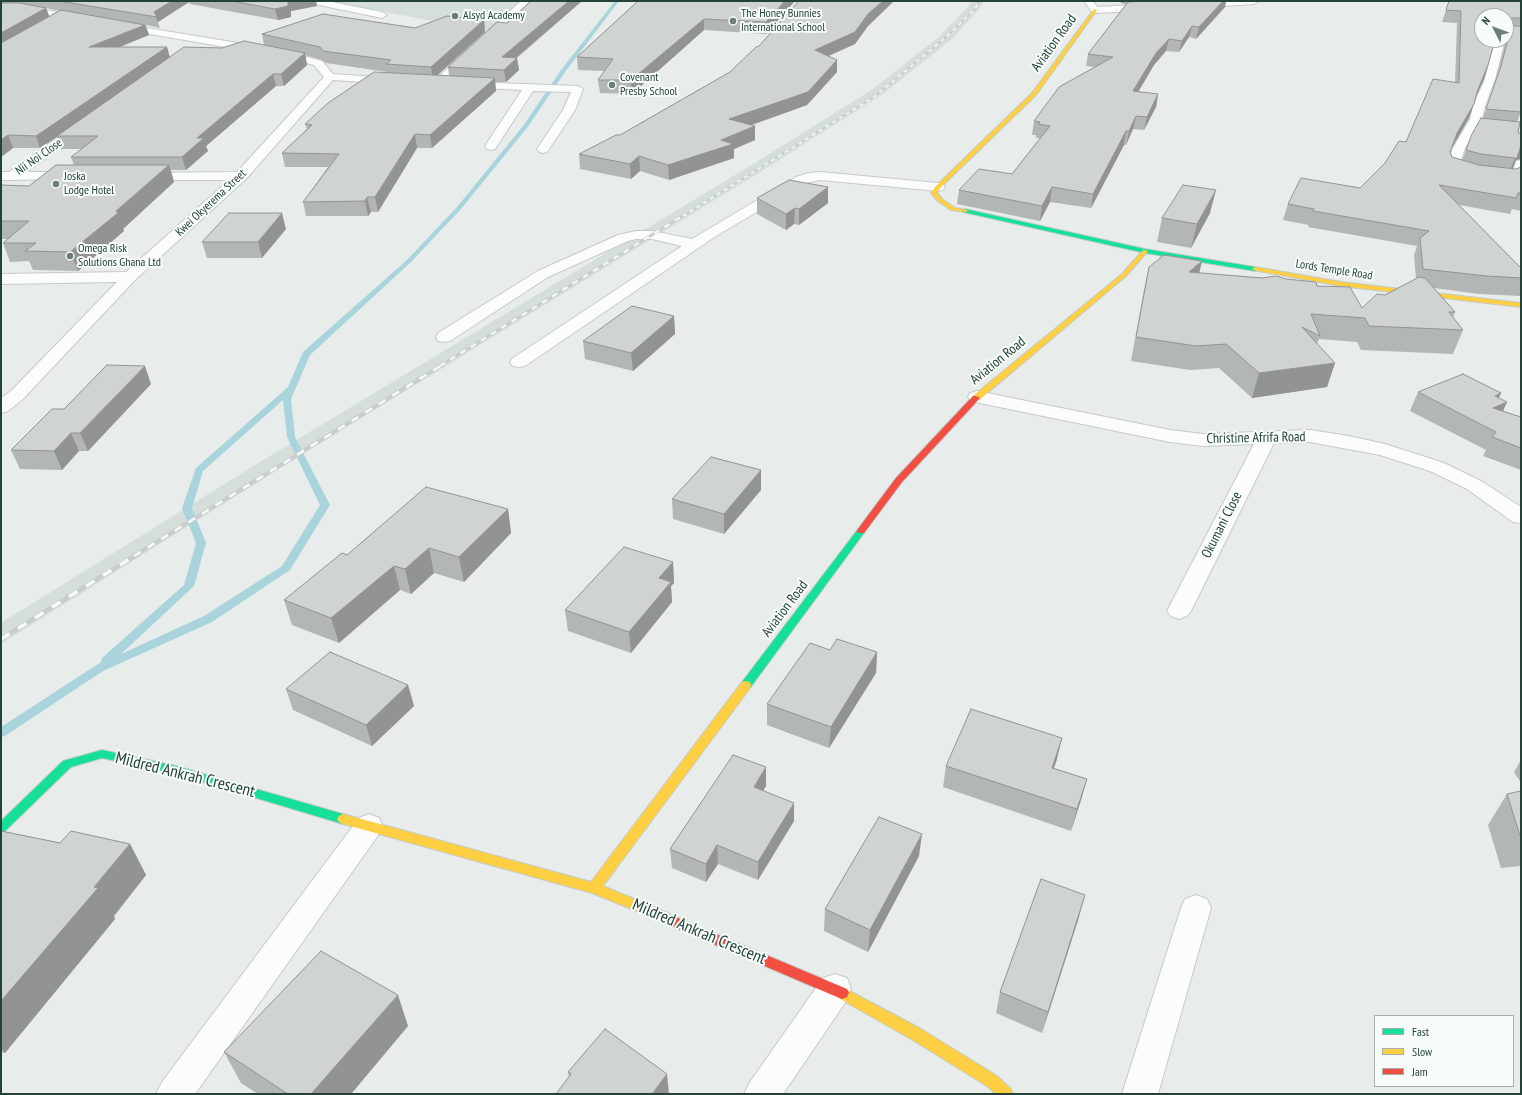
<!DOCTYPE html>
<style>
body{margin:0}
#map{position:relative;width:1522px;height:1095px;overflow:hidden;background:#e8edeb;font-family:"PT Sans Narrow",sans-serif}
canvas{display:block}
.frame{position:absolute;inset:0;border:2px solid #24423a;pointer-events:none}
.legend{position:absolute;left:1374px;top:1015px;width:140px;height:72px;box-sizing:border-box;background:#f7fbf9;border:1px solid #a3b1ad;margin:0;padding:5px 7px;list-style:none;font-size:12px;color:#24423a}
.legend li{display:flex;align-items:center;gap:8px;height:20px}
.legend b{width:20px;border:1px solid #a3b1ad}
.north{position:absolute;left:1474px;top:8px;width:40px;height:40px;box-sizing:border-box;background:#f7fbf9;border:1px solid #a3b1ad;border-radius:50%;rotate:312deg;font-size:11px;font-weight:700;line-height:16px;text-align:center;color:#24423a}
.north::after{content:'';display:block;margin:auto;width:14px;height:18px;background:#697e78;clip-path:polygon(50% 0,100% 100%,50% 72%,0 100%)}
</style>
<div id="map">
<canvas width="1522" height="1095"></canvas>
<div class="frame"></div>
<ul class="legend">
<li><b style="height:5px;background:#16e098"></b>Fast</li>
<li><b style="height:5px;background:#ffcf43"></b>Slow</li>
<li><b style="height:5px;background:#f24e42"></b>Jam</li>
</ul>
<div class="north">N</div>
</div>
<script>
const ctx = document.querySelector('canvas').getContext('2d');
ctx.lineJoin = 'round';
function paint(path, color) {
  ctx.fillStyle = color;
  ctx.fill(path, 'evenodd');
}
function shape(rows) {
  const path = new Path2D();
  for (const r of rows) {
    path.moveTo(r[0], r[1]);
    for (let i = 2; i < r.length; i += 2) path.lineTo(r[i], r[i + 1]);
  }
  return path;
}
function trace(path, color, width, dash) {
  ctx.strokeStyle = color;
  ctx.lineWidth = width;
  ctx.lineCap = dash ? 'butt' : 'round';
  ctx.setLineDash(dash || []);
  ctx.stroke(path);
}
function write(font, color, halo, rows, align = 'center') {
  ctx.font = font + ' "PT Sans Narrow",sans-serif';
  ctx.lineWidth = 4;
  ctx.setLineDash([]);
  ctx.textBaseline = 'middle';
  ctx.strokeStyle = halo;
  ctx.fillStyle = color;
  for (const [text, x, y, turn = 0] of rows) {
    ctx.save();
    ctx.translate(x, y);
    ctx.rotate((+turn || 0) * Math.PI / 180);
    ctx.textAlign = isNaN(turn) ? turn : align;
    if (halo) ctx.strokeText(text, 0, 0);
    ctx.fillText(text, 0, 0);
    ctx.restore();
  }
}
paint(shape([
 [323,1,520,1,489,31],
 [972,1,984,1,979,9,952,39,884,93,765,169,274,472,1,644,1,623,255,465,750,166,870,91,939,37,967,8]
]), '#d6dedb');
paint(shape([
 [615,1,619,1,565,72,527,128,461,209,411,262,310,355,291,399,295,437,330,505,290,570,212,622,103,671,5,736,1,737,1,727,101,662,102,658,184,585,196,543,182,508,196,468,288,387,303,352,407,260,457,207,523,126,561,70,615,1],
 [283,400,287,437,320,505,282,566,204,616,121,654,194,586,206,543,192,508,203,471,283,400]
]), '#a9d4db');
const street = shape([
 [310,1,327,1,382,12,387,15,382,18,314,4,310,1],
 [521,1,530,1,441,86,433,86,432,84,433,82,521,1],
 [1084,1,1093,1,1097,7,1153,4,1158,7,1153,10,1095,13,1092,12,1084,1],
 [1214,1,1258,1,1254,4,1195,8,1191,5,1195,2,1214,1],
 [1,5,24,6,84,17,89,20,84,23,24,12,1,11,1,5],
 [117,23,280,50,322,61,333,74,392,78,397,81,392,84,333,80,246,179,135,280,23,399,8,411,1,413,1,398,11,391,117,282,1,284,1,274,126,272,229,180,142,180,137,179,135,176,137,173,237,172,324,77,314,65,279,56,114,28,112,26,114,24,117,23],
 [1495,40,1505,40,1495,79,1485,106,1482,119,1465,148,1459,166,1475,171,1509,175,1512,174,1516,161,1521,160,1521,179,1510,183,1473,179,1447,171,1446,168,1453,148,1470,119,1473,106,1485,79,1495,40],
 [467,82,578,86,583,89,575,110,547,152,543,153,539,152,537,149,563,110,571,92,533,91,495,149,491,150,487,149,485,146,522,90,463,87,462,85,463,83,467,82],
 [84,121,88,122,90,125,88,128,26,172,72,172,77,173,79,176,77,179,1,180,1,172,9,172,80,122,84,121],
 [820,172,938,183,943,184,945,187,943,190,938,191,820,180,806,183,716,236,525,366,519,367,513,366,510,362,513,358,682,246,652,239,636,239,628,241,548,277,450,341,444,342,438,341,436,337,438,333,538,271,618,235,636,231,652,231,692,239,796,177,809,173,820,172],
 [977,391,1170,430,1203,434,1310,430,1349,436,1385,444,1444,463,1481,481,1521,507,1521,523,1513,522,1467,489,1430,471,1380,455,1310,442,1274,443,1191,611,1187,616,1179,619,1171,616,1167,611,1254,444,1203,446,1170,442,970,401,968,397,970,393,977,391],
 [369,814,379,818,383,826,379,834,195,1094,156,1094,162,1082,359,818,369,814],
 [1196,895,1207,899,1211,908,1158,1094,1122,1094,1181,908,1185,899,1196,895],
 [835,974,847,978,851,989,847,1000,783,1094,744,1094,750,1082,823,978,835,974]
]);
const fast = shape([
 [965,209,1145,249,1255,267,1258,269,1255,271,1145,253,963,212,962,211,965,209],
 [861,528,865,531,864,533,750,688,742,688,741,685,742,682,858,529,861,528],
 [102,750,176,766,343,814,347,816,349,819,347,822,343,824,176,774,102,758,71,767,5,831,1,833,1,821,63,761,102,750]
]);
const slow = shape([
 [1094,9,1097,10,1036,95,940,188,937,193,942,199,955,208,967,210,967,212,951,210,938,201,931,193,936,186,1032,93,1094,9],
 [1143,250,1148,251,1126,276,979,400,973,400,973,396,1122,274,1143,250],
 [1255,267,1341,282,1521,303,1521,307,1341,286,1253,270,1253,268,1255,267],
 [746,681,750,682,751,685,750,688,603,886,670,914,672,918,670,922,666,923,592,893,343,824,339,822,337,819,339,816,343,814,591,882,742,682,746,681],
 [842,987,921,1029,997,1076,1011,1089,1013,1094,996,1094,987,1086,911,1039,837,997,835,993,837,989,842,987]
]);
const jam = shape([
 [973,396,976,396,980,398,902,482,864,533,858,533,857,531,858,529,896,478,973,396],
 [666,913,847,989,849,993,847,997,842,999,837,997,662,922,660,918,662,914,666,913]
]);
trace(street, '#c5cac8', 2);
trace(fast, '#c3cbc8', 2);
trace(slow, '#c3cbc8', 2);
trace(jam, '#c3cbc8', 2);
paint(street, '#fcfcfc');
paint(fast, '#16e098');
paint(slow, '#ffcf43');
paint(jam, '#f24e42');
const railFar3 = shape([
 [683,216,874,97,944,39,975,9,979,1]
]);
const railFar2 = shape([
 [440,366,684,215]
]);
const railFar1 = shape([
 [134,556,442,365]
]);
const rail = shape([
 [1,639,136,555]
]);
trace(railFar3, '#c9cdcc', 2);
trace(railFar2, '#c9cdcc', 3);
trace(railFar1, '#c9cdcc', 4);
trace(rail, '#c9cdcc', 5);
trace(railFar3, '#f7fbf9', 1.5, [4]);
trace(railFar2, '#f7fbf9', 2, [6]);
trace(railFar1, '#f7fbf9', 2.5, [8]);
trace(rail, '#f7fbf9', 3.5, [10]);
paint(shape([
 [1,1,316,1,317,6,291,11,291,17,278,20,190,4,189,2,158,22,160,28,146,25,149,35,119,47,167,47,170,57,222,48,264,45,262,34,415,28,484,20,485,32,438,75,449,76,448,67,507,23,531,1,582,1,517,58,519,70,506,82,495,82,496,91,432,148,417,148,378,212,371,212,368,216,306,216,303,202,328,167,285,167,282,153,307,129,305,124,388,73,387,72,326,63,322,60,305,55,307,65,284,86,276,86,206,146,208,151,186,170,171,170,174,182,123,229,124,231,78,271,33,270,29,261,10,262,3,243,8,239,1,239,1,185,29,186,74,165,71,157,82,149,61,149,57,137,40,148,13,148,1,157],
 [46,8,60,11,49,17],
 [638,1,795,1,766,34,704,30,632,94,600,93,598,80,604,71,578,70,577,57],
 [799,1,894,1,868,26,855,44,829,56,837,72,807,105,752,125,755,126,755,140,734,149,734,158,669,180,640,171,631,179,580,169,579,154,620,135,730,72,759,46],
 [1117,1,1226,1,1225,7,1196,39,1189,37,1179,52,1166,51,1154,65,1138,92,1158,94,1156,107,1144,130,1133,129,1126,145,1124,145,1091,208,1050,202,1040,221,957,204,959,190,1012,174,1040,138,1036,138,1036,135,1032,135,1034,121,1095,67,1086,66,1088,54,1126,4,1123,4],
 [1449,1,1521,1,1521,112,1517,122,1518,133,1521,133,1521,159,1516,160,1512,169,1516,169,1521,167,1521,211,1512,209,1510,214,1459,205,1521,268,1521,296,1479,294,1434,288,1455,312,1453,317,1463,330,1453,354,1361,350,1357,342,1319,339,1317,344,1335,363,1327,387,1252,398,1219,368,1190,370,1131,361,1144,290,1149,267,1199,273,1262,278,1286,279,1317,286,1362,308,1385,295,1416,279,1414,255,1417,246,1308,227,1309,225,1283,220,1288,204,1360,188,1406,142,1455,83,1457,23,1442,22],
 [1482,16,1506,16,1506,40,1496,80,1483,118,1472,134,1462,160,1452,157,1450,152,1452,147,1469,118,1476,97,1484,79,1488,65],
 [757,198,828,203,799,225,794,224,786,230,757,214],
 [1210,213,1191,248,1157,242,1162,218],
 [286,229,262,258,207,258,202,242],
 [674,316,675,334,633,371,585,359,583,341],
 [151,384,88,451,79,451,62,470,20,469,11,450,64,409],
 [1418,392,1499,398,1503,411,1521,417,1521,470,1483,456,1486,450,1410,411],
 [761,490,724,534,673,519,672,499],
 [508,509,511,533,464,582,434,573,411,594,400,590,339,643,292,625,284,600,347,555],
 [673,562,674,583,671,586,672,602,631,653,568,631,565,610],
 [830,650,877,652,876,673,829,748,767,725,767,704],
 [408,685,414,706,372,746,293,710,286,689],
 [1057,759,1054,768,1087,779,1081,800,1071,831,943,787,946,766],
 [1521,760,1521,783,1514,772],
 [766,767,766,786,763,790,794,821,758,880,718,864,706,882,672,868,670,849],
 [1521,791,1521,866,1501,868,1488,825,1507,794],
 [1,831,60,843,130,844,146,875,114,916,115,919,5,1053,1,1052],
 [919,856,868,952,824,931,825,909],
 [1079,917,1042,1033,996,1013,1000,992],
 [408,1026,351,1094,258,1094,241,1083,224,1052],
 [568,1072,669,1094,569,1077]
]), '#b2b6b5');
paint(shape([
 [172,1,189,1,189,2,158,22,154,12],
 [288,1,316,1,317,6,291,11,291,17,278,20,275,9],
 [569,1,582,1,503,69,502,57],
 [785,1,795,1,766,34,766,22],
 [883,1,894,1,868,26,855,44,814,62,815,50,868,14],
 [1223,1,1226,1,1225,7,1196,39,1199,27],
 [46,8,50,18,1,46,1,33],
 [704,19,704,30,632,94,631,80],
 [484,20,485,32,433,79,431,67],
 [145,25,149,35,93,58,89,47],
 [1192,26,1189,37,1179,52,1182,41],
 [1169,39,1166,51,1154,65,1131,104,1133,91,1156,53],
 [167,47,170,59,57,136,57,137,40,148,36,136],
 [305,53,307,65,284,86,281,74],
 [517,58,519,70,506,82,504,70],
 [837,60,837,72,807,105,729,133,729,119],
 [1488,65,1484,79,1472,105,1477,92],
 [273,74,276,86,206,146,208,151,186,170,182,157,197,138],
 [495,78,496,91,432,148,430,135],
 [1158,94,1156,107,1144,130,1147,117],
 [1474,104,1469,118,1452,148,1457,133],
 [1136,116,1133,129,1126,145,1129,131],
 [755,126,755,140,734,149,734,158,669,180,668,165,721,140],
 [1126,131,1124,145,1091,208,1093,194],
 [415,134,417,148,378,212,375,197],
 [8,135,13,148,1,157,1,140],
 [1521,145,1521,159,1516,160,1511,173,1509,173,1515,158],
 [639,156,640,171,631,179,630,164],
 [169,165,174,182,123,229,124,231,78,271,70,252],
 [828,187,828,203,799,225,799,209],
 [1052,187,1050,202,1040,221,1042,206],
 [1216,190,1210,213,1191,248,1197,224],
 [367,197,371,212,368,216,365,201],
 [795,208,794,224,786,230,786,214],
 [282,213,286,229,262,258,258,242],
 [1202,261,1197,283,1189,272],
 [674,316,675,334,633,371,631,353],
 [1335,363,1327,387,1252,398,1259,373],
 [145,366,151,384,88,451,80,433],
 [1501,393,1495,407,1507,402,1499,420,1485,427,1491,413,1495,396],
 [71,433,79,451,62,470,54,451],
 [761,470,761,490,724,534,724,514],
 [508,509,511,533,464,582,459,557],
 [429,548,434,573,411,594,405,569],
 [673,562,674,583,671,586,672,602,631,653,629,632,659,578],
 [394,566,400,590,339,643,331,618],
 [877,652,876,673,829,748,831,727],
 [408,685,414,706,372,746,366,725],
 [1062,738,1057,759,1047,789,1052,768],
 [766,767,766,786,754,805,754,787],
 [1087,779,1081,800,1071,831,1077,809],
 [794,803,794,821,758,880,758,862],
 [922,834,919,856,868,952,870,930],
 [130,844,146,875,114,916,115,919,5,1053,1,1048,1,1001],
 [717,845,718,864,706,882,706,864],
 [1085,895,1079,917,1042,1033,1048,1012],
 [398,995,408,1026,351,1094,311,1094],
 [667,1074,669,1094,652,1094]
]), '#919493');
const building = shape([
 [59,1,172,1,154,12,157,17,59,1],
 [232,1,288,1,288,6,275,9,232,1],
 [531,1,569,1,502,57,517,58,504,70,448,67,497,22,507,23,531,1],
 [638,1,785,1,766,22,704,19,631,80,598,80,613,59,577,57,638,1],
 [799,1,883,1,868,14,855,32,815,50,837,60,808,92,729,119,755,126,721,140,733,144,668,165,639,156,630,164,579,154,616,135,620,135,730,72,756,47,759,46,799,1],
 [1146,1,1223,1,1199,27,1192,26,1182,41,1169,39,1156,53,1133,91,1158,94,1147,117,1136,116,1129,131,1126,131,1093,194,1052,187,1042,206,959,190,979,169,1012,174,1050,126,1038,124,1040,122,1034,121,1059,87,1113,57,1088,54,1128,2,1146,1],
 [1449,1,1521,1,1521,18,1509,18,1509,26,1521,26,1521,112,1486,109,1501,66,1511,28,1510,26,1506,26,1506,16,1482,16,1482,40,1495,40,1488,65,1477,92,1474,104,1457,133,1450,152,1452,157,1479,165,1516,169,1521,167,1521,193,1518,193,1516,198,1439,185,1521,268,1521,278,1487,276,1423,269,1420,238,1429,231,1313,211,1314,209,1288,204,1301,178,1360,188,1385,163,1399,141,1406,142,1433,79,1459,83,1461,11,1446,10,1449,1],
 [1,3,20,3,46,8,1,33,1,3],
 [61,10,145,25,89,47,167,47,36,136,8,135,1,140,1,43,61,10],
 [323,14,415,28,447,16,484,20,431,67,386,64,391,60,323,51,320,47,262,34,323,14],
 [244,41,305,53,281,74,273,74,197,138,204,138,182,157,71,157,98,136,57,136,184,47,222,48,244,41],
 [374,72,495,78,430,135,415,134,375,197,367,197,365,201,303,202,339,154,282,153,312,125,305,124,328,103,374,72],
 [1481,118,1520,122,1518,133,1521,133,1521,145,1517,158,1515,158,1481,154,1466,150,1472,134,1481,118],
 [56,165,169,165,116,211,118,213,70,252,25,251,36,243,3,243,29,221,1,221,1,185,29,186,56,165],
 [789,180,828,187,799,209,795,208,786,214,757,198,789,180],
 [1183,185,1216,190,1197,224,1162,218,1183,185],
 [229,213,282,213,258,242,202,242,229,213],
 [1164,255,1202,261,1189,272,1262,278,1276,276,1286,279,1316,282,1317,286,1350,287,1362,308,1377,294,1385,295,1419,277,1425,278,1455,312,1449,312,1463,330,1369,326,1365,318,1311,314,1320,336,1302,327,1335,363,1259,373,1226,344,1196,346,1136,337,1149,267,1164,255],
 [632,306,674,316,631,353,583,341,632,306],
 [107,365,145,366,80,433,71,433,54,451,11,450,52,409,64,409,107,365],
 [1463,374,1501,393,1495,396,1507,402,1493,408,1521,417,1521,448,1492,437,1496,432,1418,392,1463,374],
 [711,457,761,470,724,514,672,499,711,457],
 [426,487,508,509,459,557,429,548,405,569,394,566,331,618,284,600,342,553,347,555,426,487],
 [624,547,673,562,659,578,671,582,629,632,565,610,624,547],
 [837,639,877,652,831,727,767,704,810,643,830,650,837,639],
 [330,652,408,685,366,725,286,689,330,652],
 [971,709,1062,738,1052,768,1087,779,1077,809,946,766,971,709],
 [733,755,766,767,754,787,794,803,758,862,717,845,706,864,670,849,733,755],
 [1521,791,1521,836,1520,836,1507,794,1521,791],
 [879,817,922,834,870,930,825,909,879,817],
 [1,831,60,843,71,831,130,844,94,887,98,888,1,1001,1,831],
 [1041,879,1085,895,1048,1012,1000,992,1041,879],
 [321,951,398,995,311,1094,288,1094,224,1052,321,951],
 [605,1029,667,1074,652,1094,556,1094,571,1074,568,1072,605,1029]
]);
paint(building, '#cfd4d2');
trace(building, '#919493', 1);
for (const [x, y, r, color] of [
 [455,16,4,"#697e78"],
 [733,21,4,"#697e78"],
 [612,85,4,"#697e78"],
 [56,184,4,"#697e78"],
 [70,256,4,"#697e78"]
]) {
  const dot = new Path2D();
  dot.arc(x, y, r, 0, 2 * Math.PI);
  ctx.fillStyle = color;
  ctx.fill(dot);
  trace(dot, '#f7fbf9', 1.5);
}
write('12px', '#24423a', '#f7fbf9', [
 ["The Honey Bunnies",741,14],
 ["International School",741,28],
 ["Alsyd Academy",463,16],
 ["Covenant",620,78],
 ["Presby School",620,92],
 ["Joska",64,177],
 ["Lodge Hotel",64,191],
 ["Omega Risk",78,249],
 ["Solutions Ghana Ltd",78,263]
], 'left');
write('12px', '#24423a', '#f7fbf9', [
 ["Nii Noi Close",39,157,-35],
 ["Kwei Okyerema Street",211,203,-43],
 ["Lords Temple Road",1334,270,9]
]);
write('14px', '#24423a', '#f7fbf9', [
 ["Aviation Road",1054,43,-54],
 ["Aviation Road",998,361,-39],
 ["Christine Afrifa Road",1256,438,-1],
 ["Okumani Close",1222,525,-63],
 ["Aviation Road",785,609,-53]
]);
write('17px', '#24423a', '#f7fbf9', [
 ["Mildred Ankrah Crescent",185,775,14],
 ["Mildred Ankrah Crescent",699,932,23]
]);
</script>
